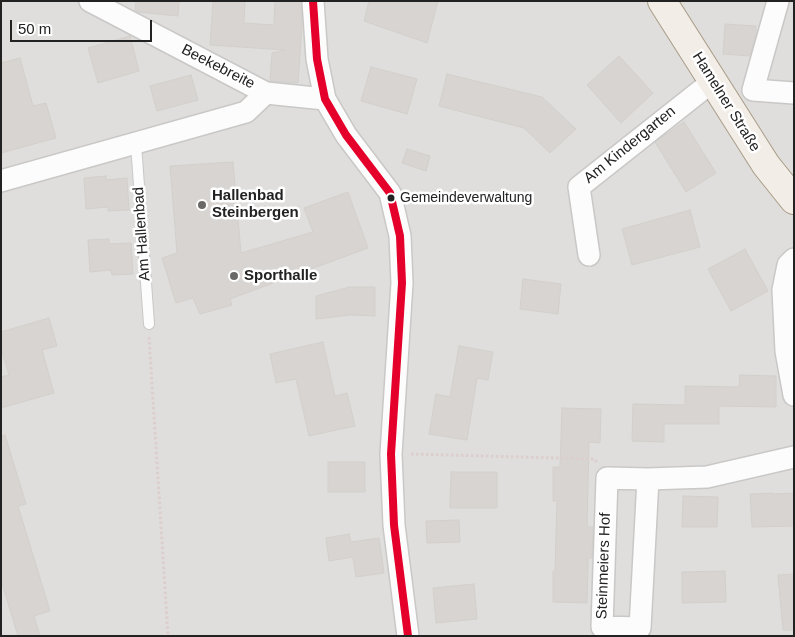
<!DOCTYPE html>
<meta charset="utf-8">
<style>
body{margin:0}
#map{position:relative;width:795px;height:637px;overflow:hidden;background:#f0eeeb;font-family:Helvetica,sans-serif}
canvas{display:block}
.frame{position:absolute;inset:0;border:2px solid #222;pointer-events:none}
.scale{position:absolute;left:10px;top:20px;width:142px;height:22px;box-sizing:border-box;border:2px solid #222;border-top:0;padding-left:6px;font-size:15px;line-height:18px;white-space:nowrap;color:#222;-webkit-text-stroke:4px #fff;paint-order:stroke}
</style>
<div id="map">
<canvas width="795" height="637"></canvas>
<div class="frame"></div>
<div class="scale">50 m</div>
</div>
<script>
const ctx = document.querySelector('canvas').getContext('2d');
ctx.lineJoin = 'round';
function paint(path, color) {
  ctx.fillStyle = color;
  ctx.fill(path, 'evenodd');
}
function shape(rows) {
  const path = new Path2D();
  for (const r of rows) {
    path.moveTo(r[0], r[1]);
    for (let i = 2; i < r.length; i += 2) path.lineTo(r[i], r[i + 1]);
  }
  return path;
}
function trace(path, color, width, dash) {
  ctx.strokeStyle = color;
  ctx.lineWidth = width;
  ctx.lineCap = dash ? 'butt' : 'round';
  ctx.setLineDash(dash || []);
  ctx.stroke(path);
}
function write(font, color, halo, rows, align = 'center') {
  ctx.font = font + ' Helvetica,sans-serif';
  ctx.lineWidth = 5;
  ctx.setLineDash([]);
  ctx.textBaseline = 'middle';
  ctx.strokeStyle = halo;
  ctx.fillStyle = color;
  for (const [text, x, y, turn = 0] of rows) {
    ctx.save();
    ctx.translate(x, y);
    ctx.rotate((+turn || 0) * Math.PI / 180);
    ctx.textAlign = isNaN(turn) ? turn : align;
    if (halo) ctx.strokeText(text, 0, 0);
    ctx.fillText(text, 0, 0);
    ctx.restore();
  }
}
paint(shape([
 [1,1,794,1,794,636,1,636]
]), '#dfdedc');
const building = shape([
 [136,1,179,1,178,16,138,12,135,10,136,1],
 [213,1,245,1,244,23,274,25,275,1,301,1,302,26,298,83,270,81,272,53,285,50,210,45,213,1],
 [369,1,438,1,427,43,364,21,369,1],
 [725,24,756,26,756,34,750,56,723,54,725,24],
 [130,36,139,71,98,83,88,48,130,36],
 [619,56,653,93,621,123,587,85,619,56],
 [20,58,33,106,46,103,56,138,1,153,1,63,20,58],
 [371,67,417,79,407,114,361,101,371,67],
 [447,74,542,97,576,129,550,153,524,128,439,106,447,74],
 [191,75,198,100,157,111,150,86,191,75],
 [684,122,716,173,686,192,655,142,684,122],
 [407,149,430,156,426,171,402,163,407,149],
 [233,162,241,253,313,232,304,208,348,192,368,248,230,299,232,305,200,314,193,298,176,303,162,258,177,253,170,166,233,162],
 [106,176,106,180,127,178,129,210,108,211,108,207,86,209,84,178,106,176],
 [690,210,700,247,632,265,622,229,690,210],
 [109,239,109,244,131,243,133,274,112,275,111,270,90,272,88,240,109,239],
 [745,249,768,291,731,311,708,269,745,249],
 [523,279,561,284,558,314,520,309,523,279],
 [350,287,375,287,375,316,350,315,316,319,316,296,350,287],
 [49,318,57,346,42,350,54,393,1,408,1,377,9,375,1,349,1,332,49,318],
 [323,342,335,396,347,393,355,426,309,436,296,379,276,383,270,354,323,342],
 [459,346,493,352,488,380,477,378,467,440,429,434,436,394,450,397,459,346],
 [740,375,776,376,776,407,719,406,719,424,664,424,664,442,632,441,633,404,685,405,685,386,739,387,740,375],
 [562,408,601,409,600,443,589,442,587,527,593,527,592,558,588,558,587,603,553,602,553,571,555,571,557,501,553,501,553,467,560,467,562,408],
 [5,435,26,504,18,506,50,611,34,616,40,636,18,636,1,580,1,436,5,435],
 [328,462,365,462,365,492,328,492,328,462],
 [451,472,497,472,497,508,450,508,451,472],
 [772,493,773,494,794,493,794,526,752,527,750,494,772,493],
 [683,496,718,497,717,527,682,527,683,496],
 [459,520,460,542,427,543,426,521,459,520],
 [349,534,351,542,379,538,384,573,356,577,353,557,329,561,326,538,349,534],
 [725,571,726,602,682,603,682,572,725,571],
 [794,574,794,630,783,630,778,575,794,574],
 [474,584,477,619,436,623,433,588,474,584]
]);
paint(building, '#d7d4d2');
trace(building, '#d3d0cc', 1);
const service = shape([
 [136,144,149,324]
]);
const minor = shape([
 [90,1,266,93,325,99],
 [313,1,317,59,325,99,346,135,390,193,400,236,402,283,391,454,394,525,408,636],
 [753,90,778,1],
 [753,90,794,93],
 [1,181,246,112,266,93],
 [589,255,579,187,713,81],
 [794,259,788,265,783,290,786,351,794,395],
 [648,479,640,628,602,627,607,478,648,479,707,477,794,457]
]);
const primary = shape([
 [662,1,766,165,794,200]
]);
trace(service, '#c9c8c7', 12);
trace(minor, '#c9c8c7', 24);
trace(primary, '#a79c86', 30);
trace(shape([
 [149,337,168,636],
 [411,454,595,459,597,463]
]), '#dccecd', 3, [2.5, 2.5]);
trace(service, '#fdfcfc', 10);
trace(minor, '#fdfcfc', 21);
trace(primary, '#f3ede7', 28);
trace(shape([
 [313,1,317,59,325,99,346,135,390,193,400,236,402,283,391,454,394,525,408,636]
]), '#e4002b', 8);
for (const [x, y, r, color] of [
 [391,198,4.5,"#222"],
 [202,205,5,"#6a6968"],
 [234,276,5,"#6a6968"]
]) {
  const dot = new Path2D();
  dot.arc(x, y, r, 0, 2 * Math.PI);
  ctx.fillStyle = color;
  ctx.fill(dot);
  trace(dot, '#fff', 2);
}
write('14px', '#222', '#fff', [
 ["Gemeindeverwaltung",400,198]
], 'left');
write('15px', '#222', '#fff', [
 ["Beekebreite",218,67,27],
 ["Hamelner Straße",726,102,58],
 ["Am Kindergarten",630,145,-39],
 ["Am Hallenbad",142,234,-94],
 ["Steinmeiers Hof",604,566,-88]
]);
write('bold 15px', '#222', '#fff', [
 ["Hallenbad",212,196],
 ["Steinbergen",212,213],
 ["Sporthalle",244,276]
], 'left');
</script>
